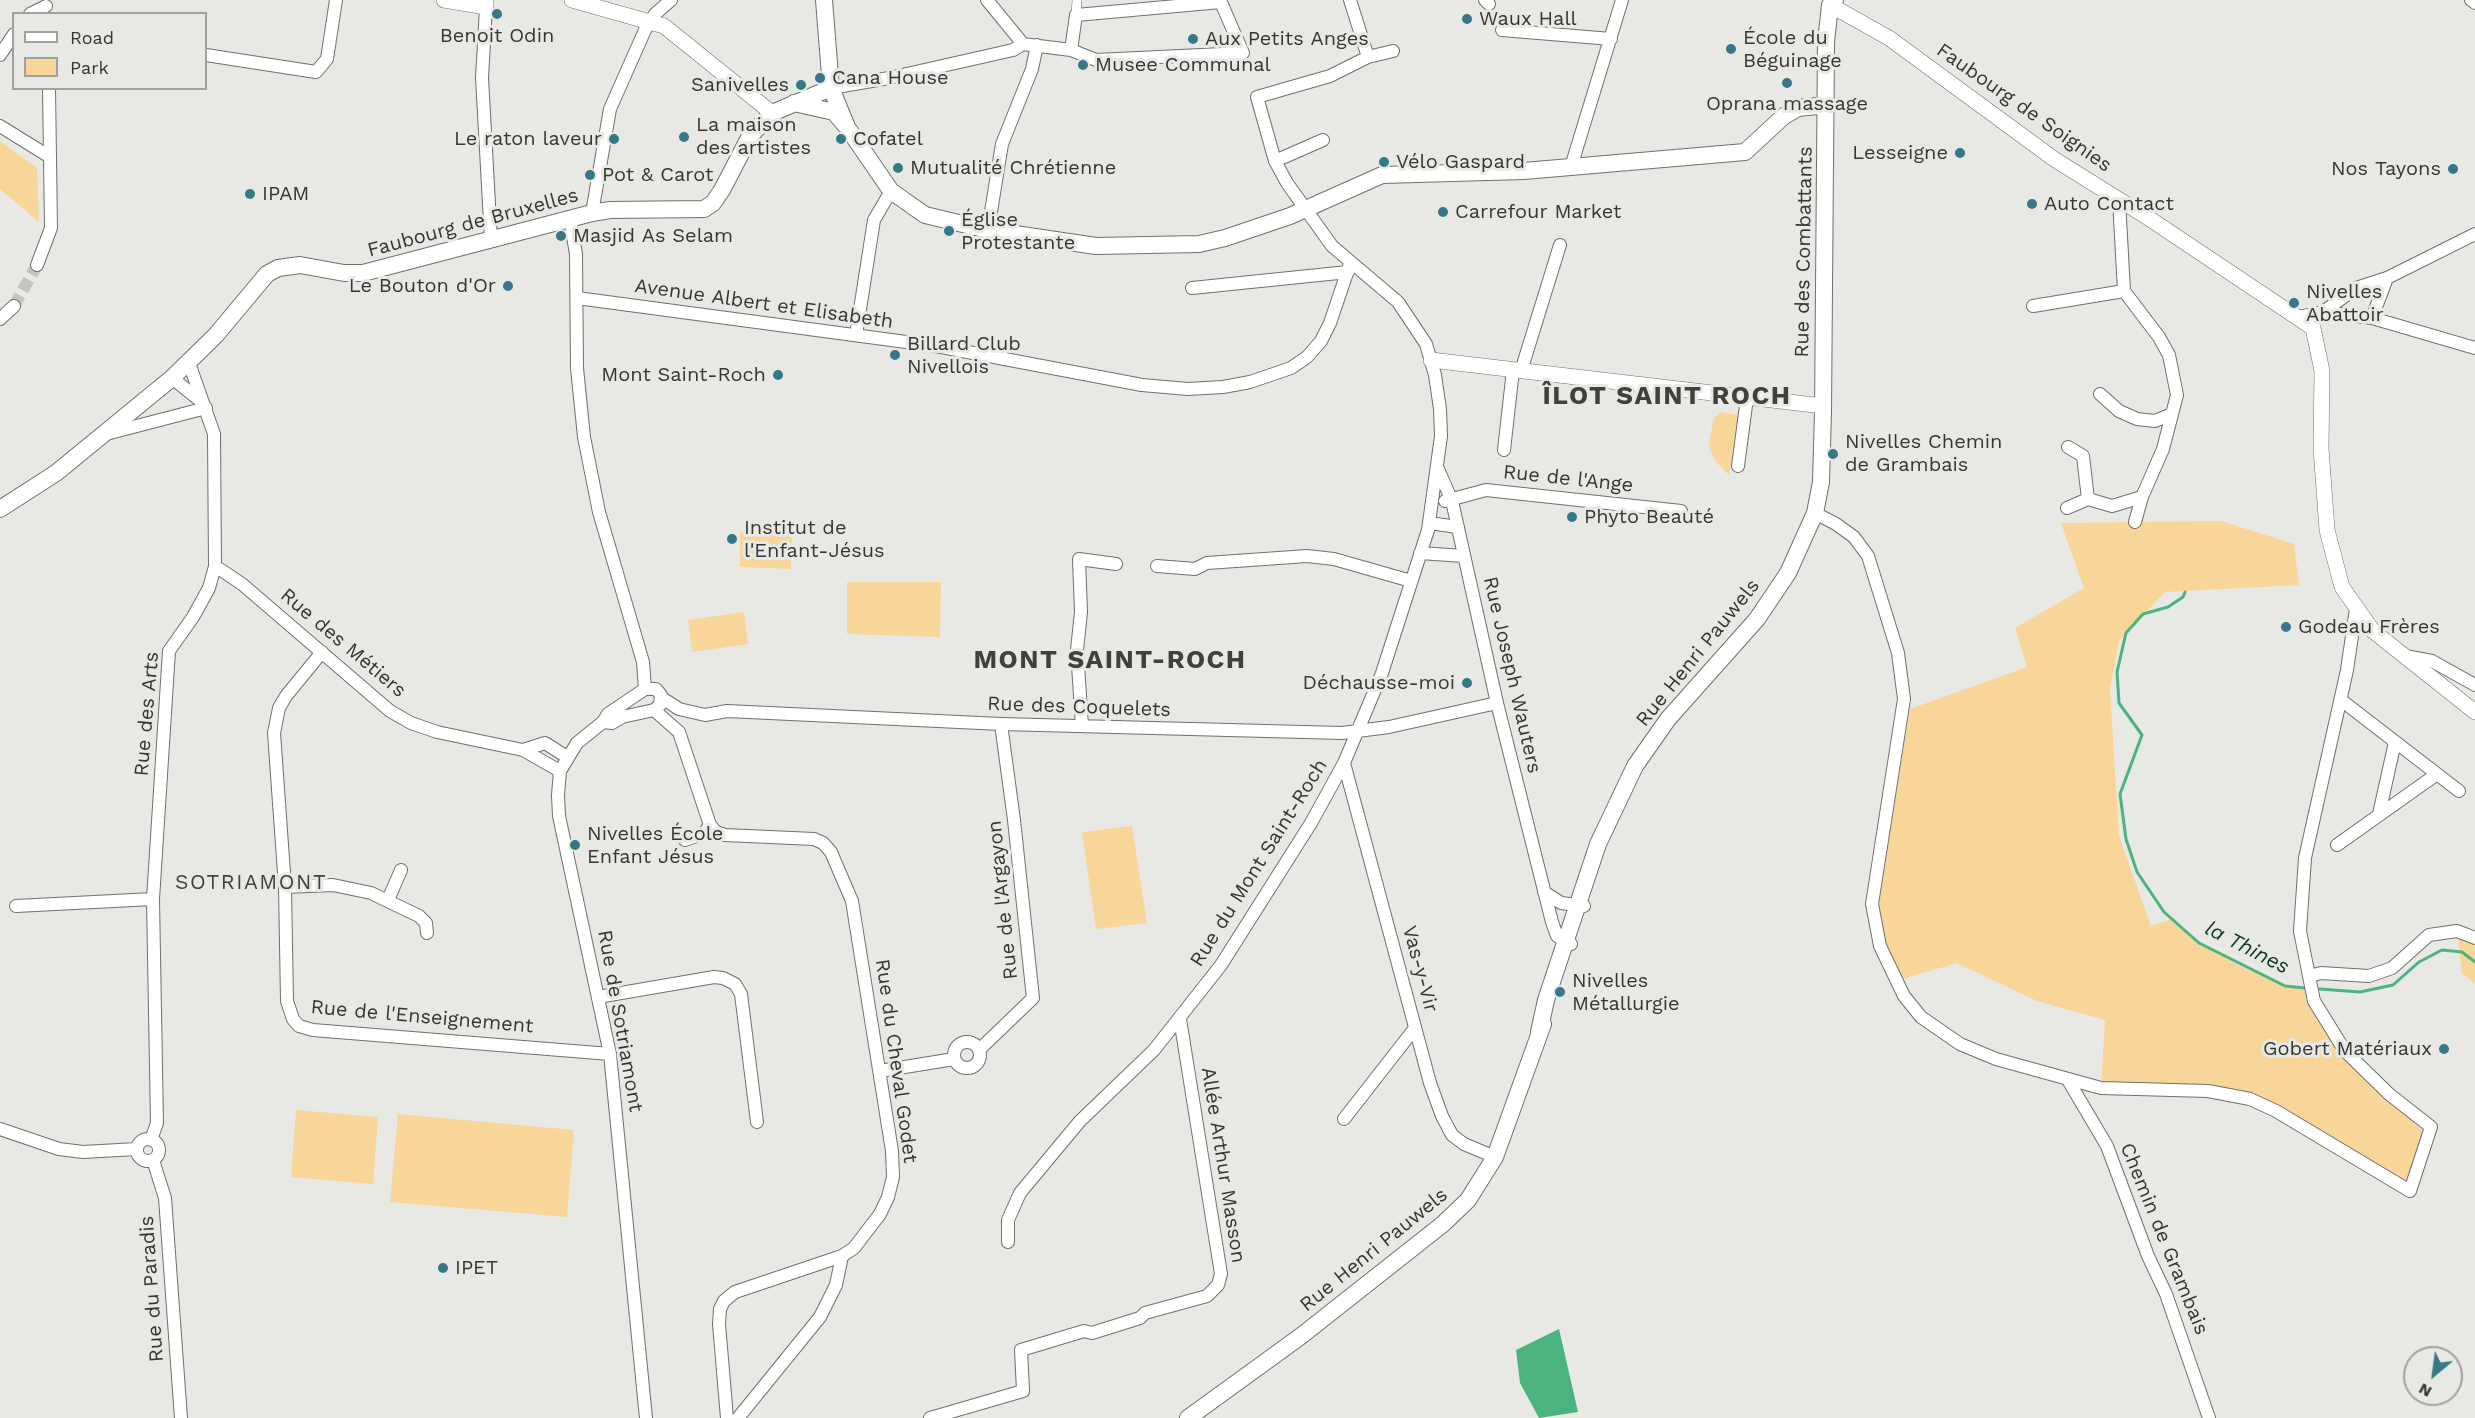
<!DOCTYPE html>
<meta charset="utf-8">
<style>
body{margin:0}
#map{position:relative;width:2475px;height:1418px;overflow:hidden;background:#e8e9e4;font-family:"Work Sans",sans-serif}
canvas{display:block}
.legend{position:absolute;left:12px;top:12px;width:195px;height:78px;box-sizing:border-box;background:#e8e9e4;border:2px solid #a0a19e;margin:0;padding:8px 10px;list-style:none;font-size:18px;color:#353634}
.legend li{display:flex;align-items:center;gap:12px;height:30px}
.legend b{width:30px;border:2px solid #a0a19e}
.north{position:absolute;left:2403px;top:1346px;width:60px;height:60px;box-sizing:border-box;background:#e8e9e4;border:2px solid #a0a19e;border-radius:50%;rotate:209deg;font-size:16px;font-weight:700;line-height:24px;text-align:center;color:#353634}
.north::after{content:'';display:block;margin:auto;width:21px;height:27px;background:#357889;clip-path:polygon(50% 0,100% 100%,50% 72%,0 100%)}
</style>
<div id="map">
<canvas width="2475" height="1418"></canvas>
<ul class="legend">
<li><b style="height:8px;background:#fff"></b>Road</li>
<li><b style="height:16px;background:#f8d598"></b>Park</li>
</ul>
<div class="north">N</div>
</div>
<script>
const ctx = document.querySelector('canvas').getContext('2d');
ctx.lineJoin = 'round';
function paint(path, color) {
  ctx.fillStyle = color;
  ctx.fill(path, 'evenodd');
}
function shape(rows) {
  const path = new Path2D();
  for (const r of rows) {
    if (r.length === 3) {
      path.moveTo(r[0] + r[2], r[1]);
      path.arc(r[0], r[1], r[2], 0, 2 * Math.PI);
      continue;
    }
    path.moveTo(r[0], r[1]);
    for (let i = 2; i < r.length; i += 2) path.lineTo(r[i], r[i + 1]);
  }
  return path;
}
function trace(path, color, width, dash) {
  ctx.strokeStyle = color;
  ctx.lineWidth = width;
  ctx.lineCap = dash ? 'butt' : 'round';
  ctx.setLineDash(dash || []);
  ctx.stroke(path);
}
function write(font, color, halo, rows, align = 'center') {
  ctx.font = font + ' "Work Sans",sans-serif';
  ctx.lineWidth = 6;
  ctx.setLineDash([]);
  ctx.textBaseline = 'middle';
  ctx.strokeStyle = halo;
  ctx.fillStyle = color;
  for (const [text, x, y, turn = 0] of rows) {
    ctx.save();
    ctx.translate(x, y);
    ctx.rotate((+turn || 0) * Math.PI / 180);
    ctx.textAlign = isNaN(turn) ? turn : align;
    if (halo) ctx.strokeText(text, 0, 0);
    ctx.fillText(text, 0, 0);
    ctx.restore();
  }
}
paint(shape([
 [0,141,37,168,39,222,0,189],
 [1720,412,1738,415,1729,475,1716,462,1709,447,1713,420],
 [2221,521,2294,544,2299,585,2165,592,2119,641,2110,689,2119,836,2151,926,2172,919,2199,943,2238,965,2285,986,2305,988,2345,1051,2428,1137,2410,1191,2250,1099,2101,1088,2105,1020,2037,1001,1957,963,1896,981,1874,925,1910,709,2027,667,2015,628,2084,588,2061,523],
 [740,532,792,533,791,569,740,567],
 [847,582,941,582,940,637,847,634],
 [744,612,748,644,692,652,688,620],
 [1132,826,1147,923,1096,929,1082,832],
 [2457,931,2475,937,2475,984,2462,973],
 [296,1110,378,1117,373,1184,291,1177],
 [398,1114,574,1130,567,1217,390,1202]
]), '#f8d598');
paint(shape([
 [1559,1329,1578,1412,1539,1418,1520,1383,1516,1350]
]), '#4cb37f');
trace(shape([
 [2185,592,2183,597,2168,607,2143,614,2126,633,2117,672,2119,703,2142,735,2120,794,2126,839,2137,872,2164,912,2199,943,2285,986,2305,988],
 [2320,989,2360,992,2393,985,2419,962,2442,950,2462,952,2475,962]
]), '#4cb37f', 3);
trace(shape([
 [14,306,37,265]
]), '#c4c5c1', 12, [12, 6]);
const pedestrian = shape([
 [1076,15,1077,0]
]);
const minor = shape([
 [987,0,1023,44],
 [1350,0,1368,57],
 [1485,0,1489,4],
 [2471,0,2475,3],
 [486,7,482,78,491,240],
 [30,14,46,6],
 [1502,30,1611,39],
 [1071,50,1076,15,1221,2],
 [0,55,14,34],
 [206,55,316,72,327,59,336,0],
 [831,88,889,78,1013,50,1023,44,1071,50,1096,60,1243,53,1220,0],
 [0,126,50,157],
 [1275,161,1323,140],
 [1571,167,1622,0],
 [2119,200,2124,291,2159,337,2169,355,2177,395,2163,449,2142,497,2135,522],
 [592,213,610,109,645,30,655,14,671,0],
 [570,219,576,254,577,368,584,437,599,512,643,662,645,689],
 [988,230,1002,144,1032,69,1037,45],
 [37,265,51,228,49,88],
 [1192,288,1348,272],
 [577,298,936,346,1142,385,1188,389,1223,387,1250,382,1291,368,1307,357,1321,341,1330,323,1350,264],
 [2033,306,2124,291],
 [2323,312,2356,288,2387,278,2475,234],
 [2298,317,2323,312,2372,318,2475,348],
 [2372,318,2387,278],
 [0,319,14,306],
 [856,335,874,220,891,191],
 [1521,371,1560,245],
 [172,378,202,402],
 [2100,394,2119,411,2137,419,2155,421,2172,414],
 [106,434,206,408],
 [2068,447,2083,456,2088,499,2112,506,2142,497],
 [1504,450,1513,370],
 [1738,466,1747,398],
 [1438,469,1452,501,1497,703,1552,922,1557,936,1571,944],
 [1445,501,1486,490,1681,511],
 [2067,508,2088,499],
 [1815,513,1836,524,1854,537,1868,556,1898,653,1904,699,1872,904,1880,946,1904,996,1921,1017,1960,1044,1996,1059,2101,1088,2208,1091,2250,1099,2276,1111,2410,1191,2431,1127,2389,1094,2345,1051,2314,1001,2300,931,2305,858,2347,670,2356,609],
 [1429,523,1458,527],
 [1420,553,1464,556],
 [215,566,242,584,390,711,411,723,437,732,523,750,560,771],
 [1157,566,1195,569,1207,563,1307,556,1334,559,1411,581],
 [322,652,286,696,279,708,274,733,285,887,287,1001,293,1019,299,1026,313,1030,610,1054],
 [2405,656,2432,661,2475,685],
 [662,698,679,709,705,715,727,711,1001,724,1342,733,1389,727,1497,703],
 [654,710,679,732,710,825,716,832,725,835,814,839,823,843,831,852,852,901,892,1151,893,1177,888,1197,880,1214,854,1248,842,1256,735,1292,724,1301,720,1309,719,1324,727,1418],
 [603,722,612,723,622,717,654,710,660,705,661,695,656,689,645,689,608,714,603,722,577,743,560,771,558,795,559,816,610,1054,646,1418],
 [1082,726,1077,650,1081,612,1079,559,1116,564],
 [523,750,545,743,567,757],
 [1344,763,1430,1083,1442,1116,1452,1135,1464,1144,1495,1157],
 [2437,774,2459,791],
 [2379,814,2395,742],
 [685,840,704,833,710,825],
 [2337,845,2437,774,2341,700],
 [285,887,333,885,371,893,419,916,426,923,427,933],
 [1544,892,1561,903,1584,906],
 [388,900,401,870],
 [16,906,153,899],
 [2309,976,2321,973,2369,976,2392,968,2429,935,2457,931,2475,938],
 [598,997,714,977,723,978,735,984,741,994,757,1122],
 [967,1055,13],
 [979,1050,1033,998,1014,820,1001,724],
 [880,1071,954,1059],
 [2068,1080,2107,1146,2148,1256,2166,1294,2209,1418],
 [1344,1119,1415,1028],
 [0,1129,59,1149,83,1152,137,1149],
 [148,1150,11],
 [151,1140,157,1123,153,899,169,651,193,617,209,588,215,566,214,434,189,363],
 [153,1160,165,1198,181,1418],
 [1008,1242,1008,1220,1020,1193,1080,1121,1154,1050,1221,965,1311,823,1344,763,1382,673,1428,530,1441,436,1440,409,1435,375,1426,344,1398,302,1332,246,1287,183,1275,161,1257,97,1330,76,1368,57,1393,51],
 [738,1418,820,1317,836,1285,842,1256],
 [930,1418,1023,1391,1021,1350,1084,1331,1092,1333,1140,1318,1145,1313,1207,1296,1218,1285,1221,1274,1180,1019]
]);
const tertiary = shape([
 [444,0,486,7,486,0],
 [572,0,664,26,772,113],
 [1830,5,1889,38,2054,159,2150,219,2313,328,2322,371,2321,448,2327,530,2342,587,2373,631,2475,712],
 [1431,360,1823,406]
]);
const secondary = shape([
 [824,0,831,88,847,127,891,191,925,215,988,230,1096,246,1199,244,1225,238,1290,216,1382,175,1524,171,1745,152,1784,116,1798,108,1827,105],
 [794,103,834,112,845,125],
 [0,509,56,473,172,378,216,335,267,274,278,268,300,265,344,273,363,273,592,213,610,210,704,209,713,203,722,190,750,136,772,113,831,88],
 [1539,1032,1546,1000,1598,844,1635,766,1668,719,1757,619,1788,573,1815,513,1821,482,1823,412,1826,42,1830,5,1835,0],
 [1188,1418,1301,1336,1443,1224,1468,1200,1495,1157,1543,1024]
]);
trace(pedestrian, '#6e706b', 10);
trace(minor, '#6e706b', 14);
trace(tertiary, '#6e706b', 16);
trace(secondary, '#6e706b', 18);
trace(pedestrian, '#fff', 9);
trace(minor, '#fff', 12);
trace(tertiary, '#fff', 15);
trace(secondary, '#fff', 16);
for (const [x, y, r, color] of [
 [497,14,6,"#357889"],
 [1467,19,6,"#357889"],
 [1193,39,6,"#357889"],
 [1731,49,6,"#357889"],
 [1083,65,6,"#357889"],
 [820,78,6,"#357889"],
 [1787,83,6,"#357889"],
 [801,85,6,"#357889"],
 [684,137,6,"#357889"],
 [614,139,6,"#357889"],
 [841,139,6,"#357889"],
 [1960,153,6,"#357889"],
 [1384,162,6,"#357889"],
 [898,168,6,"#357889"],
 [2453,169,6,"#357889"],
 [590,175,6,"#357889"],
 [250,194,6,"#357889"],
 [2032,204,6,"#357889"],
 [1443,212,6,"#357889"],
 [949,231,6,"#357889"],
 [561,236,6,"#357889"],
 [508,286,6,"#357889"],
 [2294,303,6,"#357889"],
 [895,355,6,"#357889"],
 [778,375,6,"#357889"],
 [1833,454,6,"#357889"],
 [1572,517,6,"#357889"],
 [732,539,6,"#357889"],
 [2286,627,6,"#357889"],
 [1467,683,6,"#357889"],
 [575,845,6,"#357889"],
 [1560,992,6,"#357889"],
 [2444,1049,6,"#357889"],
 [443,1268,6,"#357889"]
]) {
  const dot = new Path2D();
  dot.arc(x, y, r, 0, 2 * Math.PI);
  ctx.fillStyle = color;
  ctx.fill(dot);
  trace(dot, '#e8e9e4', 2);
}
write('20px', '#353634', '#e8e9e4', [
 ["Waux Hall",1479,19],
 ["Benoit Odin",497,36,"center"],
 ["École du",1743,38],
 ["Béguinage",1743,61],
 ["Aux Petits Anges",1205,39],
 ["Musee Communal",1095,65],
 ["Cana House",832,78],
 ["Sanivelles",789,85,"right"],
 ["Oprana massage",1787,104,"center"],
 ["La maison",696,125],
 ["des artistes",696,148],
 ["Le raton laveur",602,139,"right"],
 ["Cofatel",853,139],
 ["Lesseigne",1948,153,"right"],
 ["Vélo Gaspard",1396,162],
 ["Mutualité Chrétienne",910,168],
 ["Nos Tayons",2441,169,"right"],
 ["Pot & Carot",602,175],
 ["IPAM",262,194],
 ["Auto Contact",2044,204],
 ["Carrefour Market",1455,212],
 ["Église",961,220],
 ["Protestante",961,243],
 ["Masjid As Selam",573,236],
 ["Le Bouton d'Or",496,286,"right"],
 ["Nivelles",2306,292],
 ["Abattoir",2306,315],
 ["Billard Club",907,344],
 ["Nivellois",907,367],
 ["Mont Saint-Roch",766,375,"right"],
 ["Nivelles Chemin",1845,442],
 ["de Grambais",1845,465],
 ["Phyto Beauté",1584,517],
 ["Institut de",744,528],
 ["l'Enfant-Jésus",744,551],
 ["Godeau Frères",2298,627],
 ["Déchausse-moi",1455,683,"right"],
 ["Nivelles École",587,834],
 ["Enfant Jésus",587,857],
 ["Nivelles",1572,981],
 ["Métallurgie",1572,1004],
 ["Gobert Matériaux",2432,1049,"right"],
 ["IPET",455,1268]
], 'left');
write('20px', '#353634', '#e8e9e4', [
 ["Faubourg de Soignies",2024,108,35],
 ["Faubourg de Bruxelles",473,223,-15],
 ["Rue des Combattants",1804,252,-89],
 ["Avenue Albert et Elisabeth",764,304,8],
 ["Rue de l'Ange",1568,479,6],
 ["Rue des Métiers",343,643,40],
 ["Rue Henri Pauwels",1698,653,-51],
 ["Rue Joseph Wauters",1512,675,77],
 ["Rue des Coquelets",1079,707,2],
 ["Rue des Arts",147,714,-85],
 ["Rue du Mont Saint-Roch",1259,863,-58],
 ["Rue de l'Argayon",1003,900,-96],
 ["Vas-y-Vir",1420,969,75],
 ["Rue de l'Enseignement",422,1017,5],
 ["Rue de Sotriamont",620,1021,80],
 ["Rue du Cheval Godet",896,1061,82],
 ["Allée Arthur Masson",1223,1165,81],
 ["Chemin de Grambais",2164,1239,68],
 ["Rue Henri Pauwels",1374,1250,-39],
 ["Rue du Paradis",152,1289,-94]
]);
ctx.letterSpacing = '1.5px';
write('21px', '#40413d', '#e8e9e4', [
 ["SOTRIAMONT",251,883]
]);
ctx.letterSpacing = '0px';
write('italic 21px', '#0b3823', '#e8e9e4', [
 ["la Thines",2247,948,27]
]);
ctx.letterSpacing = '1.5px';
write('bold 26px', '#40413d', '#e8e9e4', [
 ["ÎLOT SAINT ROCH",1667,396],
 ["MONT SAINT-ROCH",1110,660]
]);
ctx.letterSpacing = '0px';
</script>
